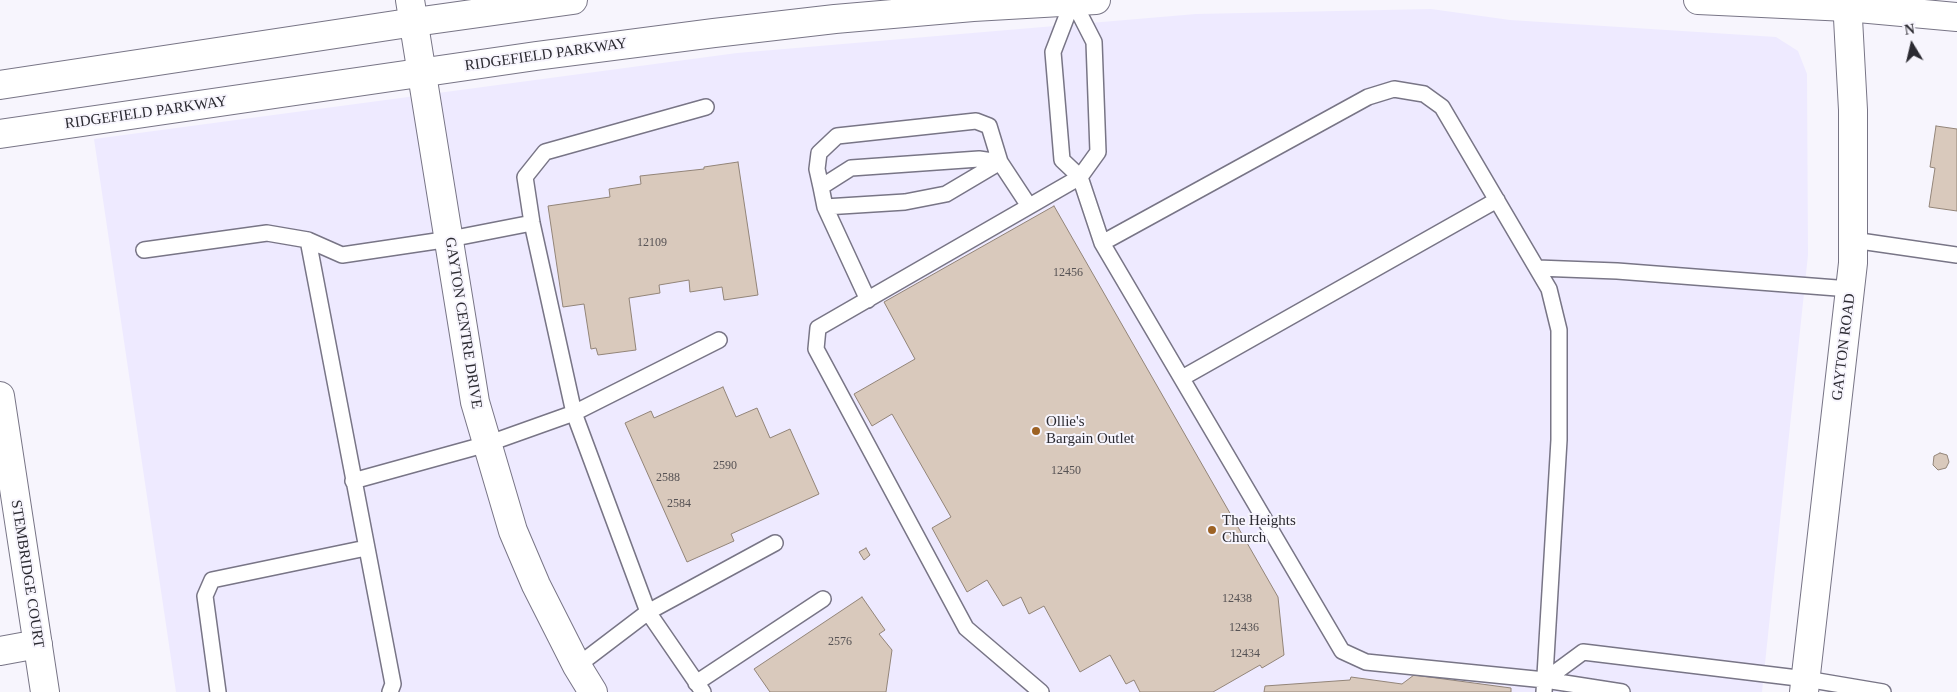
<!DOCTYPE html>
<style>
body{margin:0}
#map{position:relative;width:1957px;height:692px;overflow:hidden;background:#f7f5fd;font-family:Georgia,serif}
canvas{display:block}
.north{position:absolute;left:1887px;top:20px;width:50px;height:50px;-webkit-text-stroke:4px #f7f5fd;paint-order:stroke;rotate:351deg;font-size:14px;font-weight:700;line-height:20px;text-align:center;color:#2b2a31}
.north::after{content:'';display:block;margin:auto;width:18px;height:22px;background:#2b2a31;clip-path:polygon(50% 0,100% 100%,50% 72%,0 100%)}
</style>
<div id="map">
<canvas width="1957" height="692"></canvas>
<div class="north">N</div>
</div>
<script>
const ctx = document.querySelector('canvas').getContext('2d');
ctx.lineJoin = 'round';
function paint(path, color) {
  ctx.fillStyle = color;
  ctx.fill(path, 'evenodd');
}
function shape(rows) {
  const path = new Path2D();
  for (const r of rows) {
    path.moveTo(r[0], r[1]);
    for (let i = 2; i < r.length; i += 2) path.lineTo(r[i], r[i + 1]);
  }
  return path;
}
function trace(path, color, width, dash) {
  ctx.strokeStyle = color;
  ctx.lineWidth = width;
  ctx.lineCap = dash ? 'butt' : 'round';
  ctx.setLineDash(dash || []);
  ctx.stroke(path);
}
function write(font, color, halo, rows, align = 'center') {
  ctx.font = font + ' Georgia,serif';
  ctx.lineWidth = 4;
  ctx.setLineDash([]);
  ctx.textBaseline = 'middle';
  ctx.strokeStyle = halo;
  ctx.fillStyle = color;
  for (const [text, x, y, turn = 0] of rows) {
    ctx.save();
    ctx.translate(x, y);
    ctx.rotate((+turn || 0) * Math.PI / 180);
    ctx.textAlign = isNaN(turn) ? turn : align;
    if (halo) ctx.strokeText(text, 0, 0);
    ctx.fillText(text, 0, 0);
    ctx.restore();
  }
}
paint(shape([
 [1431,9,1510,20,1776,37,1798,51,1807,74,1808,255,1762,692,176,692,94,139,737,53,1196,14]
]), '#eeeaff');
const building = shape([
 [1936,126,1957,129,1957,211,1929,207,1935,168,1930,167,1936,126],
 [738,162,758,295,724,300,722,287,690,292,689,280,659,285,660,293,629,298,636,350,598,355,596,348,591,349,584,304,563,307,548,206,610,197,609,189,641,184,640,176,704,169,704,167,738,162],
 [1054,206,1278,597,1284,655,1262,668,1260,665,1213,692,1140,692,1134,680,1126,684,1110,655,1080,672,1044,606,1029,614,1021,597,1003,606,987,580,967,592,932,528,951,517,892,414,872,426,854,394,915,359,884,302,1054,206],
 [723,387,736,417,757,408,770,438,790,429,819,494,731,534,734,541,687,562,625,423,651,411,654,418,723,387],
 [1940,453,1947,455,1949,462,1946,468,1938,470,1933,465,1934,456,1940,453],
 [866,548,870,555,864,560,859,552,866,548],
 [862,597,885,630,879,634,892,650,886,692,770,692,754,669,862,597],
 [1414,675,1511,688,1511,692,1264,692,1265,686,1350,680,1351,677,1402,684,1414,675]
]);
paint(building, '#d9c9bc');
trace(building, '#938579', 1);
const service = shape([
 [1073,0,1053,52,1062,160,1080,177,1098,152,1094,42,1073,1],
 [821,187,817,169,819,153,837,136,976,121,989,126,1000,162,946,194,905,202,825,207],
 [308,240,393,684,390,692],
 [1853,240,1957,255],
 [1102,243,1368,97,1394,89,1424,94,1442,107,1549,289,1559,330,1559,440,1544,692],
 [144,250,267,233,308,240,342,255,450,239,532,223],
 [1537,268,1617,271,1850,289],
 [868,300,825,207,821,187,851,168,979,159,1000,162,1029,206],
 [1182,378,1497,200],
 [353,481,487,444,574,413,719,340],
 [577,666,648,612,775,543],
 [1545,680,1583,652,1806,679,1883,692],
 [696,683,823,599],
 [218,692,205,596,212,580,366,548],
 [703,692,648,612,574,413,532,223,525,177,545,152,706,107],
 [1041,692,966,628,816,349,818,328,1080,177,1102,243,1342,651,1366,662,1545,680,1622,692]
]);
const minor = shape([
 [410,0,475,402,513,531,536,585,577,666,593,692],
 [0,396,45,692],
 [0,651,38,644]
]);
const tertiary = shape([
 [1804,692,1853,263,1853,110,1847,0]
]);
const secondary = shape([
 [1698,0,1847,7,1957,17],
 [0,85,415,22,573,0],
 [0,134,536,56,714,33,835,19,973,7,1096,0]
]);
trace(service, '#787586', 18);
trace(minor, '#787586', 30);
trace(tertiary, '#787586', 30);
trace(secondary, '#787586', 30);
trace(service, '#fff', 15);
trace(minor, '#fff', 28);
trace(tertiary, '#fff', 28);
trace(secondary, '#fff', 28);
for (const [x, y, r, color] of [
 [1036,431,5,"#9d6224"],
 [1212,530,5,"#9d6224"]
]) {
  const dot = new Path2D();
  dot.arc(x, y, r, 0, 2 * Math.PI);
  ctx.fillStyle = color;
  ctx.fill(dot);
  trace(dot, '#f7f5fd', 2);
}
write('12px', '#565254', null, [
 ["12109",652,243],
 ["12456",1068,273],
 ["2590",725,466],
 ["12450",1066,471],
 ["2588",668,478],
 ["2584",679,504],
 ["12438",1237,599],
 ["12436",1244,628],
 ["2576",840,642],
 ["12434",1245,654]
]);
write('15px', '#2b2a31', '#f7f5fd', [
 ["RIDGEFIELD PARKWAY",546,55,-8],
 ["RIDGEFIELD PARKWAY",146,113,-8],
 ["GAYTON CENTRE DRIVE",463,323,81],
 ["GAYTON ROAD",1844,347,-83],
 ["STEMBRIDGE COURT",27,574,81]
]);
write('15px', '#2b2a31', '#f7f5fd', [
 ["Ollie's",1046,422],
 ["Bargain Outlet",1046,439],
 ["The Heights",1222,521],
 ["Church",1222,538]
], 'left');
</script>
